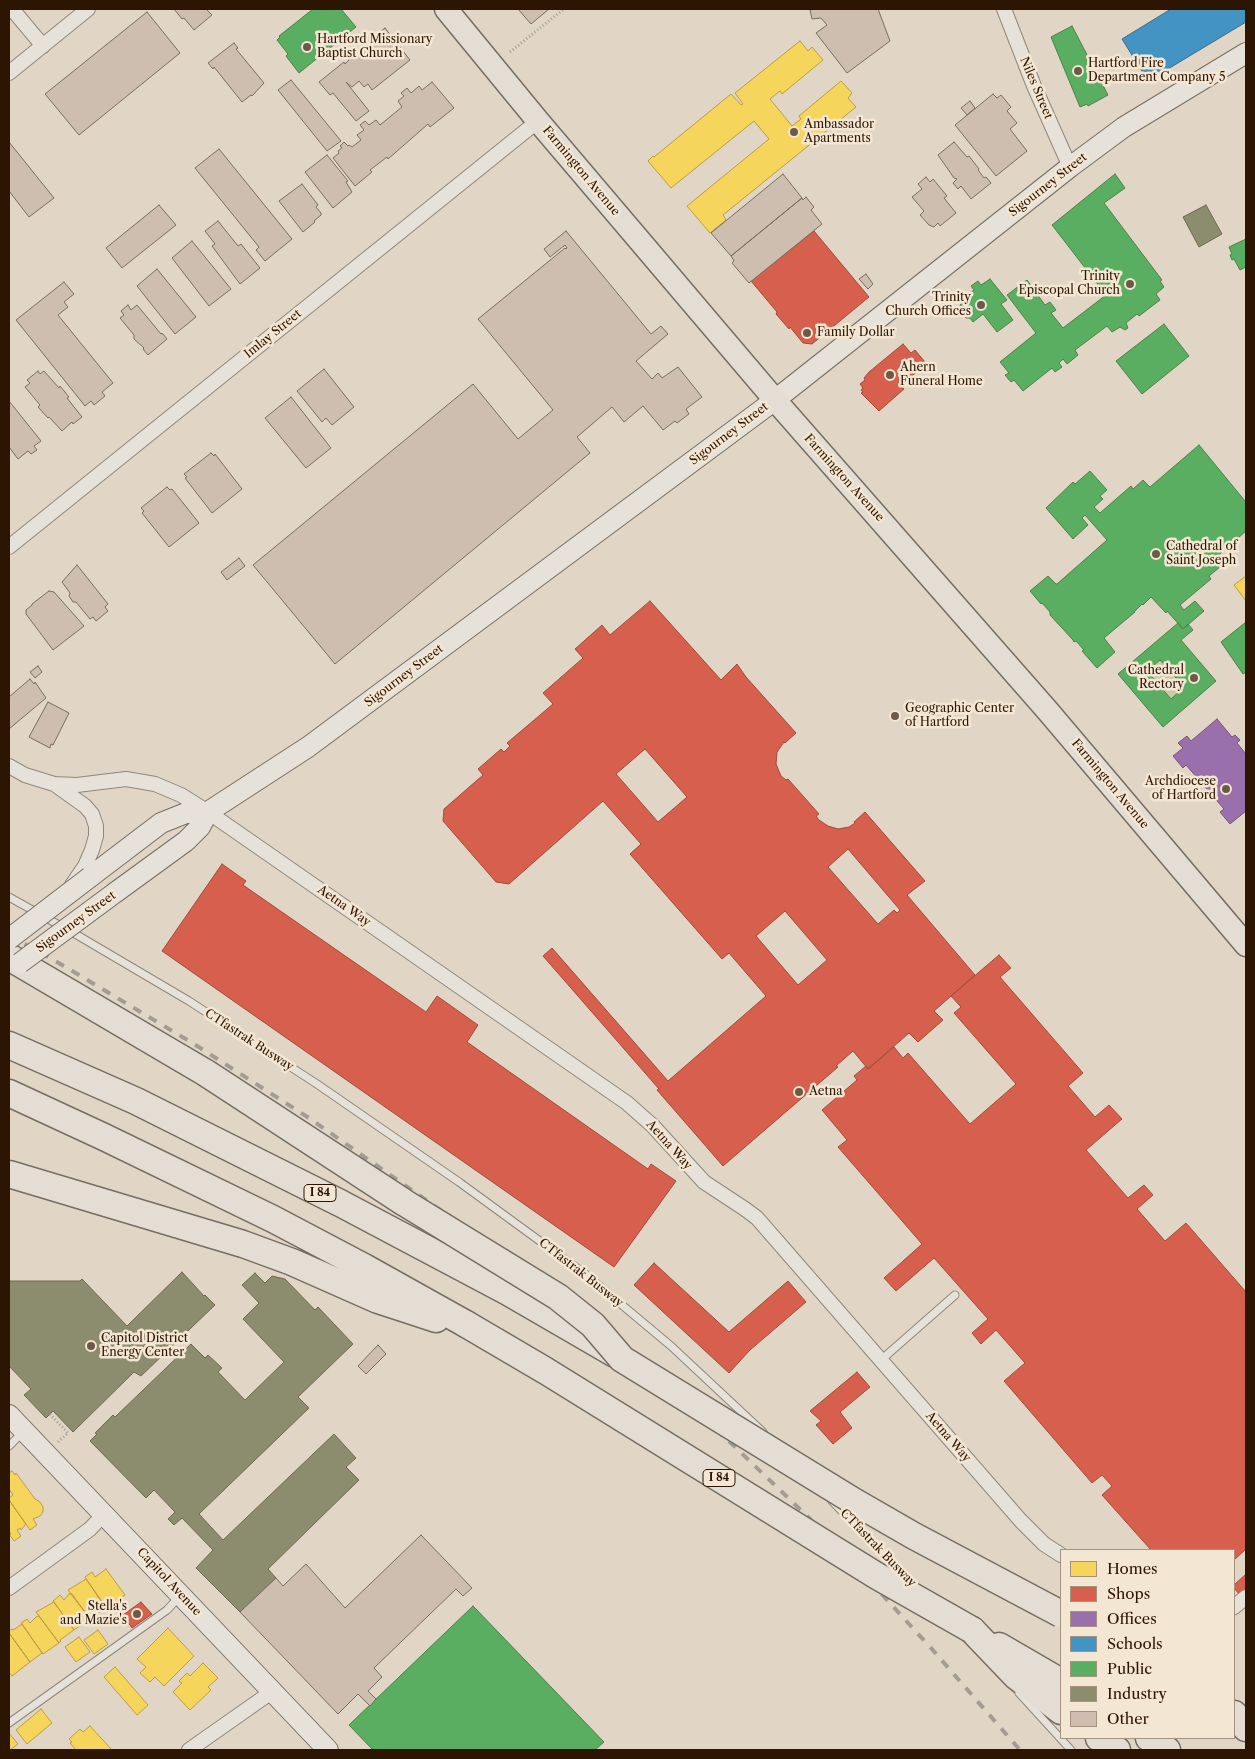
<!DOCTYPE html>
<style>
body{margin:0}
#map{position:relative;width:1255px;height:1759px;overflow:hidden;background:#e1d6c5;font-family:"Libre Caslon Text",serif}
canvas{display:block}
.frame{position:absolute;inset:0;border:10px solid #2d1503;pointer-events:none}
.legend{position:absolute;left:1060px;top:1549px;width:175px;height:190px;box-sizing:border-box;background:#f3e6d2;border:1px solid #a4927f;margin:0;padding:6px 9px;list-style:none;font-size:15px;color:#2d1503}
.legend li{display:flex;align-items:center;gap:10px;height:25px}
.legend b{width:25px;border:1px solid #a4927f}
</style>
<div id="map">
<canvas width="1255" height="1759"></canvas>
<div class="frame"></div>
<ul class="legend">
<li><b style="height:14px;background:#f6d55c"></b>Homes</li>
<li><b style="height:14px;background:#d6604d"></b>Shops</li>
<li><b style="height:14px;background:#9970ab"></b>Offices</li>
<li><b style="height:14px;background:#4393c3"></b>Schools</li>
<li><b style="height:14px;background:#5aae61"></b>Public</li>
<li><b style="height:14px;background:#8c8c6e"></b>Industry</li>
<li><b style="height:14px;background:#cdbeb0"></b>Other</li>
</ul>
</div>
<script>
const ctx = document.querySelector('canvas').getContext('2d');
ctx.lineJoin = 'round';
function paint(path, color) {
  ctx.fillStyle = color;
  ctx.fill(path, 'evenodd');
}
function shape(rows) {
  const path = new Path2D();
  for (const r of rows) {
    path.moveTo(r[0], r[1]);
    for (let i = 2; i < r.length; i += 2) path.lineTo(r[i], r[i + 1]);
  }
  return path;
}
function trace(path, color, width, dash) {
  ctx.strokeStyle = color;
  ctx.lineWidth = width;
  ctx.lineCap = dash ? 'butt' : 'round';
  ctx.setLineDash(dash || []);
  ctx.stroke(path);
}
function write(font, color, halo, rows, align = 'center') {
  ctx.font = font + ' "Libre Caslon Text",serif';
  ctx.lineWidth = 5;
  ctx.setLineDash([]);
  ctx.textBaseline = 'middle';
  ctx.strokeStyle = halo;
  ctx.fillStyle = color;
  for (const [text, x, y, turn = 0] of rows) {
    ctx.save();
    ctx.translate(x, y);
    ctx.rotate((+turn || 0) * Math.PI / 180);
    ctx.textAlign = isNaN(turn) ? turn : align;
    if (halo) ctx.strokeText(text, 0, 0);
    ctx.fillText(text, 0, 0);
    ctx.restore();
  }
}
paint(shape([
 [1160,660,1184,687,1171,699,1147,671]
]), '#ccc9a7');
const homes = shape([
 [800,41,808,51,812,47,823,60,782,94,780,91,770,99,792,126,801,119,799,116,841,81,852,93,848,98,856,107,723,215,726,220,710,233,687,206,769,139,754,121,671,188,648,161,653,156,654,157,731,94,741,105,743,104,735,93,800,41],
 [1246,576,1246,601,1234,585,1246,576],
 [12,1471,15,1475,16,1473,35,1499,40,1502,43,1507,43,1512,40,1516,33,1519,37,1525,30,1530,9,1500,9,1498,13,1495,9,1489,9,1473,12,1471],
 [9,1500,26,1524,21,1530,20,1528,17,1530,21,1536,14,1541,9,1534,11,1534,9,1531,9,1500],
 [106,1569,125,1595,106,1609,85,1577,92,1572,95,1577,106,1569],
 [86,1579,106,1607,90,1619,68,1590,86,1579],
 [69,1594,72,1594,90,1619,74,1630,53,1601,60,1595,64,1600,69,1594],
 [54,1602,74,1630,60,1640,61,1641,59,1643,36,1612,54,1602],
 [39,1616,59,1643,43,1654,21,1623,27,1619,30,1623,36,1617,39,1616],
 [22,1624,42,1653,30,1662,9,1633,9,1631,12,1629,13,1630,22,1624],
 [168,1628,194,1656,164,1686,155,1677,150,1682,140,1673,146,1667,137,1659,168,1628],
 [98,1630,108,1644,94,1654,84,1640,98,1630],
 [9,1633,30,1662,12,1676,9,1672,9,1633],
 [79,1637,90,1652,76,1662,65,1647,79,1637],
 [203,1663,218,1678,208,1687,211,1690,190,1710,173,1692,182,1683,179,1681,187,1673,190,1676,203,1663],
 [115,1667,148,1705,137,1715,104,1677,115,1667],
 [41,1709,52,1723,27,1744,16,1730,41,1709],
 [90,1726,112,1750,76,1750,70,1743,72,1742,69,1739,80,1729,83,1732,90,1726],
 [9,1733,18,1744,10,1750,9,1750,9,1733]
]);
paint(homes, '#f6d55c');
trace(homes, '#ba9b41', 1);
const shops = shape([
 [814,231,869,297,812,344,803,343,790,327,789,329,776,314,777,312,751,281,814,231],
 [903,344,911,353,915,350,925,362,918,369,919,370,901,385,904,389,879,411,861,393,863,392,861,390,863,388,860,384,865,380,864,378,869,372,903,344],
 [650,601,721,680,737,664,746,677,796,733,785,743,784,742,777,752,776,764,781,776,786,780,788,779,819,814,816,816,819,820,828,826,838,829,849,827,855,823,854,822,865,812,925,881,907,895,975,975,934,1011,943,1020,918,1042,909,1033,868,1069,853,1051,836,1066,838,1067,723,1166,657,1090,659,1089,543,956,552,948,668,1081,766,996,729,953,722,959,630,854,641,844,603,801,509,884,496,882,443,821,444,809,483,775,478,769,501,749,504,752,510,746,507,743,553,704,543,693,583,658,575,649,602,625,610,635,650,601],
 [645,749,687,797,658,822,616,774,645,749],
 [848,849,900,910,897,913,894,910,878,924,828,867,848,849],
 [785,911,827,960,798,985,756,936,785,911],
 [222,864,246,881,243,885,426,1012,437,996,478,1025,467,1042,648,1169,651,1164,676,1181,614,1267,162,951,222,864],
 [999,955,1011,968,1000,977,1083,1073,1068,1086,1095,1117,1109,1105,1122,1119,1086,1150,1128,1198,1144,1185,1153,1195,1137,1209,1165,1241,1186,1223,1246,1292,1246,1549,1234,1560,1234,1550,1151,1550,1102,1495,1112,1486,1102,1475,1092,1483,1004,1381,1025,1363,996,1330,981,1344,972,1333,988,1319,934,1258,896,1291,884,1278,922,1244,838,1147,847,1140,822,1110,857,1080,854,1076,866,1066,868,1069,894,1047,903,1058,908,1053,970,1124,1016,1084,954,1013,961,1007,951,996,999,955],
 [654,1263,729,1332,788,1281,806,1302,750,1350,729,1373,634,1285,654,1263],
 [857,1372,870,1387,840,1412,852,1428,833,1444,816,1425,821,1421,810,1411,857,1372],
 [1246,1574,1246,1602,1234,1588,1234,1585,1246,1574],
 [141,1602,152,1614,132,1628,123,1615,141,1602]
]);
paint(shops, '#d6604d');
trace(shops, '#a34a37', 1);
const offices = shape([
 [1217,719,1232,737,1235,735,1240,740,1237,743,1246,754,1246,811,1230,824,1220,812,1224,809,1186,765,1183,768,1173,756,1183,748,1178,743,1187,736,1191,741,1217,719]
]);
paint(offices, '#9970ab');
trace(offices, '#795579', 1);
const schools = shape([
 [1171,9,1246,9,1246,22,1148,81,1122,39,1171,9]
]);
paint(schools, '#4393c3');
trace(schools, '#3c6d89', 1);
const public = shape([
 [313,9,341,9,356,27,299,73,286,56,288,54,277,40,280,37,279,36,313,9],
 [1072,26,1108,95,1088,106,1087,104,1080,107,1051,37,1072,26],
 [1115,174,1125,188,1104,203,1162,280,1160,281,1164,287,1156,294,1160,300,1139,316,1137,314,1126,323,1128,328,1125,330,1120,327,1112,332,1107,326,1075,350,1078,355,1067,364,1063,359,1059,363,1062,367,1055,372,1052,368,1023,391,1014,380,1011,382,1005,375,1009,373,1000,362,1036,333,1007,295,1027,280,1045,305,1050,302,1056,310,1051,313,1063,328,1106,295,1052,225,1115,174],
 [1246,239,1246,267,1240,270,1234,259,1232,260,1230,255,1232,254,1229,247,1246,239],
 [990,279,1007,300,1001,304,1013,320,997,332,983,314,973,322,970,318,966,318,960,305,971,297,969,294,974,290,971,286,978,281,981,285,990,279],
 [1164,324,1189,356,1142,394,1116,361,1164,324],
 [1199,445,1245,501,1246,501,1246,531,1214,559,1220,567,1209,576,1211,579,1180,605,1184,610,1195,601,1204,611,1183,629,1167,611,1166,613,1151,597,1143,605,1142,604,1134,612,1135,612,1104,638,1115,652,1097,668,1082,651,1084,650,1076,641,1074,642,1073,640,1050,615,1050,612,1042,603,1041,604,1030,591,1048,576,1056,584,1057,584,1107,540,1085,515,1082,518,1088,525,1073,539,1046,508,1073,482,1075,484,1090,471,1107,490,1100,496,1103,499,1094,507,1100,513,1131,486,1133,489,1143,480,1150,487,1199,445],
 [1246,622,1246,672,1243,674,1221,642,1246,622],
 [1178,623,1183,629,1188,624,1193,630,1181,640,1216,681,1163,727,1118,674,1178,623],
 [1160,660,1184,687,1171,699,1147,671,1160,660],
 [473,1606,604,1742,595,1750,373,1750,349,1725,473,1606]
]);
paint(public, '#5aae61');
trace(public, '#4c8045', 1);
const industry = shape([
 [1206,205,1222,234,1199,247,1183,217,1206,205],
 [182,1272,204,1296,205,1295,215,1305,141,1376,134,1372,73,1432,53,1411,46,1418,24,1395,31,1389,9,1366,9,1281,80,1281,82,1279,127,1326,182,1272],
 [255,1273,265,1283,272,1276,285,1279,315,1310,318,1307,353,1344,298,1397,309,1408,199,1514,223,1540,334,1434,356,1458,346,1467,359,1480,268,1569,276,1578,240,1612,196,1568,213,1550,182,1518,174,1525,168,1519,175,1512,154,1490,146,1498,90,1441,97,1434,95,1433,113,1415,115,1417,191,1344,205,1358,208,1355,222,1368,218,1372,245,1400,284,1362,243,1319,259,1303,242,1285,255,1273]
]);
paint(industry, '#8c8c6e');
trace(industry, '#70684e', 1);
const building = shape([
 [174,9,206,9,212,15,194,30,184,18,182,19,174,9],
 [518,9,549,9,531,24,518,9],
 [814,9,878,9,890,41,847,73,816,33,827,25,821,18,812,19,810,10,814,9],
 [147,12,180,53,79,135,45,94,147,12],
 [385,28,410,60,372,90,368,84,364,87,359,81,352,87,346,82,369,111,356,121,333,93,330,95,319,82,344,62,345,64,349,60,347,58,385,28],
 [234,43,238,48,236,49,264,83,252,96,251,95,242,102,214,67,213,69,208,63,234,43],
 [291,80,341,141,327,151,278,90,291,80],
 [432,82,454,108,430,127,428,124,388,159,387,157,370,170,372,172,355,186,333,158,339,153,338,151,342,148,340,146,344,142,348,146,349,145,352,147,361,140,357,135,364,130,360,125,365,121,369,125,376,120,380,125,402,107,398,101,404,96,401,93,407,88,411,93,419,86,422,90,432,82],
 [993,94,997,98,1001,95,1011,107,1007,111,1017,123,1010,129,1027,151,996,176,955,125,993,94],
 [970,101,975,108,967,115,961,108,970,101],
 [9,142,54,198,29,217,9,191,9,142],
 [954,142,967,157,969,156,979,169,978,170,984,178,986,177,991,183,971,199,961,186,958,189,953,183,957,179,954,178,938,155,954,142],
 [219,149,292,239,265,261,256,250,259,247,195,168,219,149],
 [327,155,348,181,346,182,352,192,333,208,305,172,327,155],
 [783,174,802,198,731,256,711,233,783,174],
 [926,177,930,182,933,179,947,196,944,198,956,213,940,226,938,223,934,227,929,225,920,215,924,211,912,197,922,189,918,184,926,177],
 [302,184,318,205,316,207,321,213,321,215,314,221,315,222,303,232,279,201,302,184],
 [806,197,814,207,811,210,822,224,749,283,732,263,734,261,731,256,802,198,803,200,806,197],
 [159,205,176,225,122,268,106,248,159,205],
 [218,221,238,246,241,244,260,268,240,284,212,246,215,244,205,231,218,221],
 [566,231,651,334,661,326,668,334,636,361,652,379,658,373,662,378,678,367,702,397,686,409,689,414,677,423,675,421,663,430,643,406,624,422,612,407,577,437,590,453,335,664,253,565,473,384,518,439,553,410,478,319,565,248,566,249,567,248,565,245,550,257,544,249,566,231],
 [192,241,231,289,209,306,172,258,192,241],
 [157,269,196,317,175,334,137,286,157,269],
 [866,274,873,284,868,289,859,279,866,274],
 [64,282,74,294,64,302,68,307,58,315,113,383,102,392,105,396,94,405,91,401,85,406,16,320,64,282],
 [128,305,131,310,137,305,161,334,162,333,167,339,148,355,143,349,144,348,134,339,134,335,120,318,124,315,121,311,128,305],
 [324,369,354,407,332,425,326,418,322,422,297,391,324,369],
 [38,371,40,374,44,371,59,388,60,386,69,397,67,398,82,417,73,424,72,422,62,431,49,417,48,418,38,407,40,405,25,387,30,383,27,380,38,371],
 [291,397,331,448,306,468,265,418,291,397],
 [9,401,41,441,34,446,37,450,31,454,28,451,18,459,9,447,9,401],
 [211,453,214,456,215,454,242,489,212,513,185,478,187,477,184,474,211,453],
 [167,487,170,490,172,489,199,523,169,547,142,513,144,511,141,508,167,487],
 [239,558,245,566,227,580,221,572,239,558],
 [77,565,108,604,105,607,108,611,96,621,93,617,90,619,76,602,73,602,69,596,70,593,62,582,77,565],
 [49,591,54,592,84,626,53,650,26,614,26,610,32,605,32,604,49,591],
 [38,666,42,672,35,678,30,672,38,666],
 [30,679,34,684,35,682,46,698,9,729,9,697,30,679],
 [48,702,69,713,53,745,51,744,50,748,29,737,48,702],
 [378,1345,386,1354,366,1374,358,1366,378,1345],
 [421,1535,472,1588,463,1596,456,1589,374,1668,382,1677,368,1691,376,1699,370,1706,358,1694,338,1714,240,1612,276,1578,283,1586,306,1564,345,1608,421,1535]
]);
paint(building, '#cdbeb0');
trace(building, '#766d62', 1);
const service = shape([
 [9,897,77,935,189,1001,317,1084,459,1182,585,1274,671,1346,763,1432],
 [881,1360,955,1295],
 [9,1446,24,1431],
 [832,1501,914,1585],
 [1019,1693,1071,1750],
 [9,1723,167,1610,180,1596]
]);
const minor = shape([
 [12,9,43,46],
 [1004,9,1034,86,1070,167],
 [9,73,88,9],
 [9,547,538,121],
 [9,766,25,775,54,784,77,785,126,779,155,784,181,795,208,812,627,1103,653,1126,704,1182,745,1209,757,1218,1021,1521,1044,1544,1061,1555],
 [57,786,85,806,92,814,96,826,96,836,92,850,85,866,72,885],
 [9,1588,90,1529,104,1514],
 [1234,1607,1246,1597],
 [189,1750,273,1691]
]);
const secondary = shape([
 [90,877,161,823,186,813,208,812],
 [116,892,186,841,200,827,208,812,308,747,775,400,1070,167,1124,127,1246,53],
 [9,1415,328,1750]
]);
const primary = shape([
 [446,9,538,121,775,400,1047,710,1246,945]
]);
const motorway = shape([
 [9,957,206,1073],
 [9,1045,136,1101,340,1203,508,1292,615,1354],
 [9,1093,104,1137,273,1219,364,1267,466,1324],
 [9,1174,243,1244,292,1262,378,1300,436,1319],
 [972,1630,1016,1676,1061,1711],
 [999,1646,1061,1682],
 [1234,1714,1246,1728],
 [1099,1738,1117,1750],
 [1149,1738,1167,1750]
]);
trace(service, '#90877b', 9);
trace(minor, '#90877b', 16);
trace(secondary, '#766d62', 22);
trace(primary, '#766d62', 25);
trace(motorway, '#766d62', 29);
trace(shape([
 [510,52,564,9],
 [50,1414,68,1433,58,1442]
]), '#a39c94', 3, [1, 2.5]);
trace(service, '#e7e2d9', 7);
trace(minor, '#e7e2d9', 14);
trace(secondary, '#e7e2d9', 20);
trace(primary, '#e4ddd3', 22);
trace(motorway, '#e4ddd3', 26);
trace(shape([
 [9,935,64,966,194,1044,309,1118,513,1261,625,1350,732,1444,835,1543,931,1648,1020,1750]
]), '#a39c94', 4, [9, 9]);
const secondaryBridge = shape([
 [9,939,90,877],
 [20,963,116,892]
]);
const motorwayBridge = shape([
 [206,1073,405,1203,558,1297,593,1325,622,1359,855,1502,914,1536,1061,1614],
 [466,1324,546,1371,877,1576,972,1630]
]);
trace(secondaryBridge, '#766d62', 22, []);
trace(motorwayBridge, '#766d62', 29, []);
trace(secondaryBridge, '#e7e2d9', 20);
trace(motorwayBridge, '#e4ddd3', 26);
for (const [x, y, r, color] of [
 [307,47,5,"#6c5947"],
 [1078,71,5,"#6c5947"],
 [794,132,5,"#6c5947"],
 [1130,284,5,"#6c5947"],
 [981,305,5,"#6c5947"],
 [807,333,5,"#6c5947"],
 [890,375,5,"#6c5947"],
 [1156,554,5,"#6c5947"],
 [1194,678,5,"#6c5947"],
 [895,716,5,"#6c5947"],
 [1226,789,5,"#6c5947"],
 [799,1092,5,"#6c5947"],
 [91,1346,5,"#6c5947"],
 [137,1614,5,"#6c5947"]
]) {
  const dot = new Path2D();
  dot.arc(x, y, r, 0, 2 * Math.PI);
  ctx.fillStyle = color;
  ctx.fill(dot);
  trace(dot, '#f3e6d2', 2);
}
for (const [x, y, w] of [
 [320,1193,32],
 [719,1478,32]
]) {
  const box = new Path2D();
  box.roundRect(x - w / 2, y - 8.5, w, 17, 4);
  ctx.fillStyle = '#f3e6d2';
  ctx.fill(box);
  trace(box, '#2d1503', 1);
}
write('bold 11px', '#2d1503', null, [
 ["I 84",320,1193],
 ["I 84",719,1478]
]);
write('12px', '#2d1503', '#f3e6d2', [
 ["Hartford Missionary",317,40],
 ["Baptist Church",317,54],
 ["Hartford Fire",1088,64],
 ["Department Company 5",1088,78],
 ["Ambassador",804,125],
 ["Apartments",804,139],
 ["Trinity",1120,277,"right"],
 ["Episcopal Church",1120,291,"right"],
 ["Trinity",971,298,"right"],
 ["Church Offices",971,312,"right"],
 ["Family Dollar",817,333],
 ["Ahern",900,368],
 ["Funeral Home",900,382],
 ["Cathedral of",1166,547],
 ["Saint Joseph",1166,561],
 ["Cathedral",1184,671,"right"],
 ["Rectory",1184,685,"right"],
 ["Geographic Center",905,709],
 ["of Hartford",905,723],
 ["Archdiocese",1216,782,"right"],
 ["of Hartford",1216,796,"right"],
 ["Aetna",809,1092],
 ["Capitol District",101,1339],
 ["Energy Center",101,1353],
 ["Stella's",127,1607,"right"],
 ["and Mazie's",127,1621,"right"]
], 'left');
write('12px', '#2d1503', '#f3e6d2', [
 ["Niles Street",1036,88,67],
 ["Farmington Avenue",581,171,50],
 ["Sigourney Street",1048,185,-38],
 ["Imlay Street",273,334,-39],
 ["Sigourney Street",729,434,-37],
 ["Farmington Avenue",844,478,48],
 ["Sigourney Street",404,676,-37],
 ["Farmington Avenue",1110,784,50],
 ["Aetna Way",344,906,35],
 ["Sigourney Street",76,922,-36],
 ["CTfastrak Busway",249,1040,33],
 ["Aetna Way",669,1145,48],
 ["CTfastrak Busway",581,1273,38],
 ["Aetna Way",948,1437,49],
 ["CTfastrak Busway",878,1548,46],
 ["Capitol Avenue",169,1582,47]
]);
</script>
